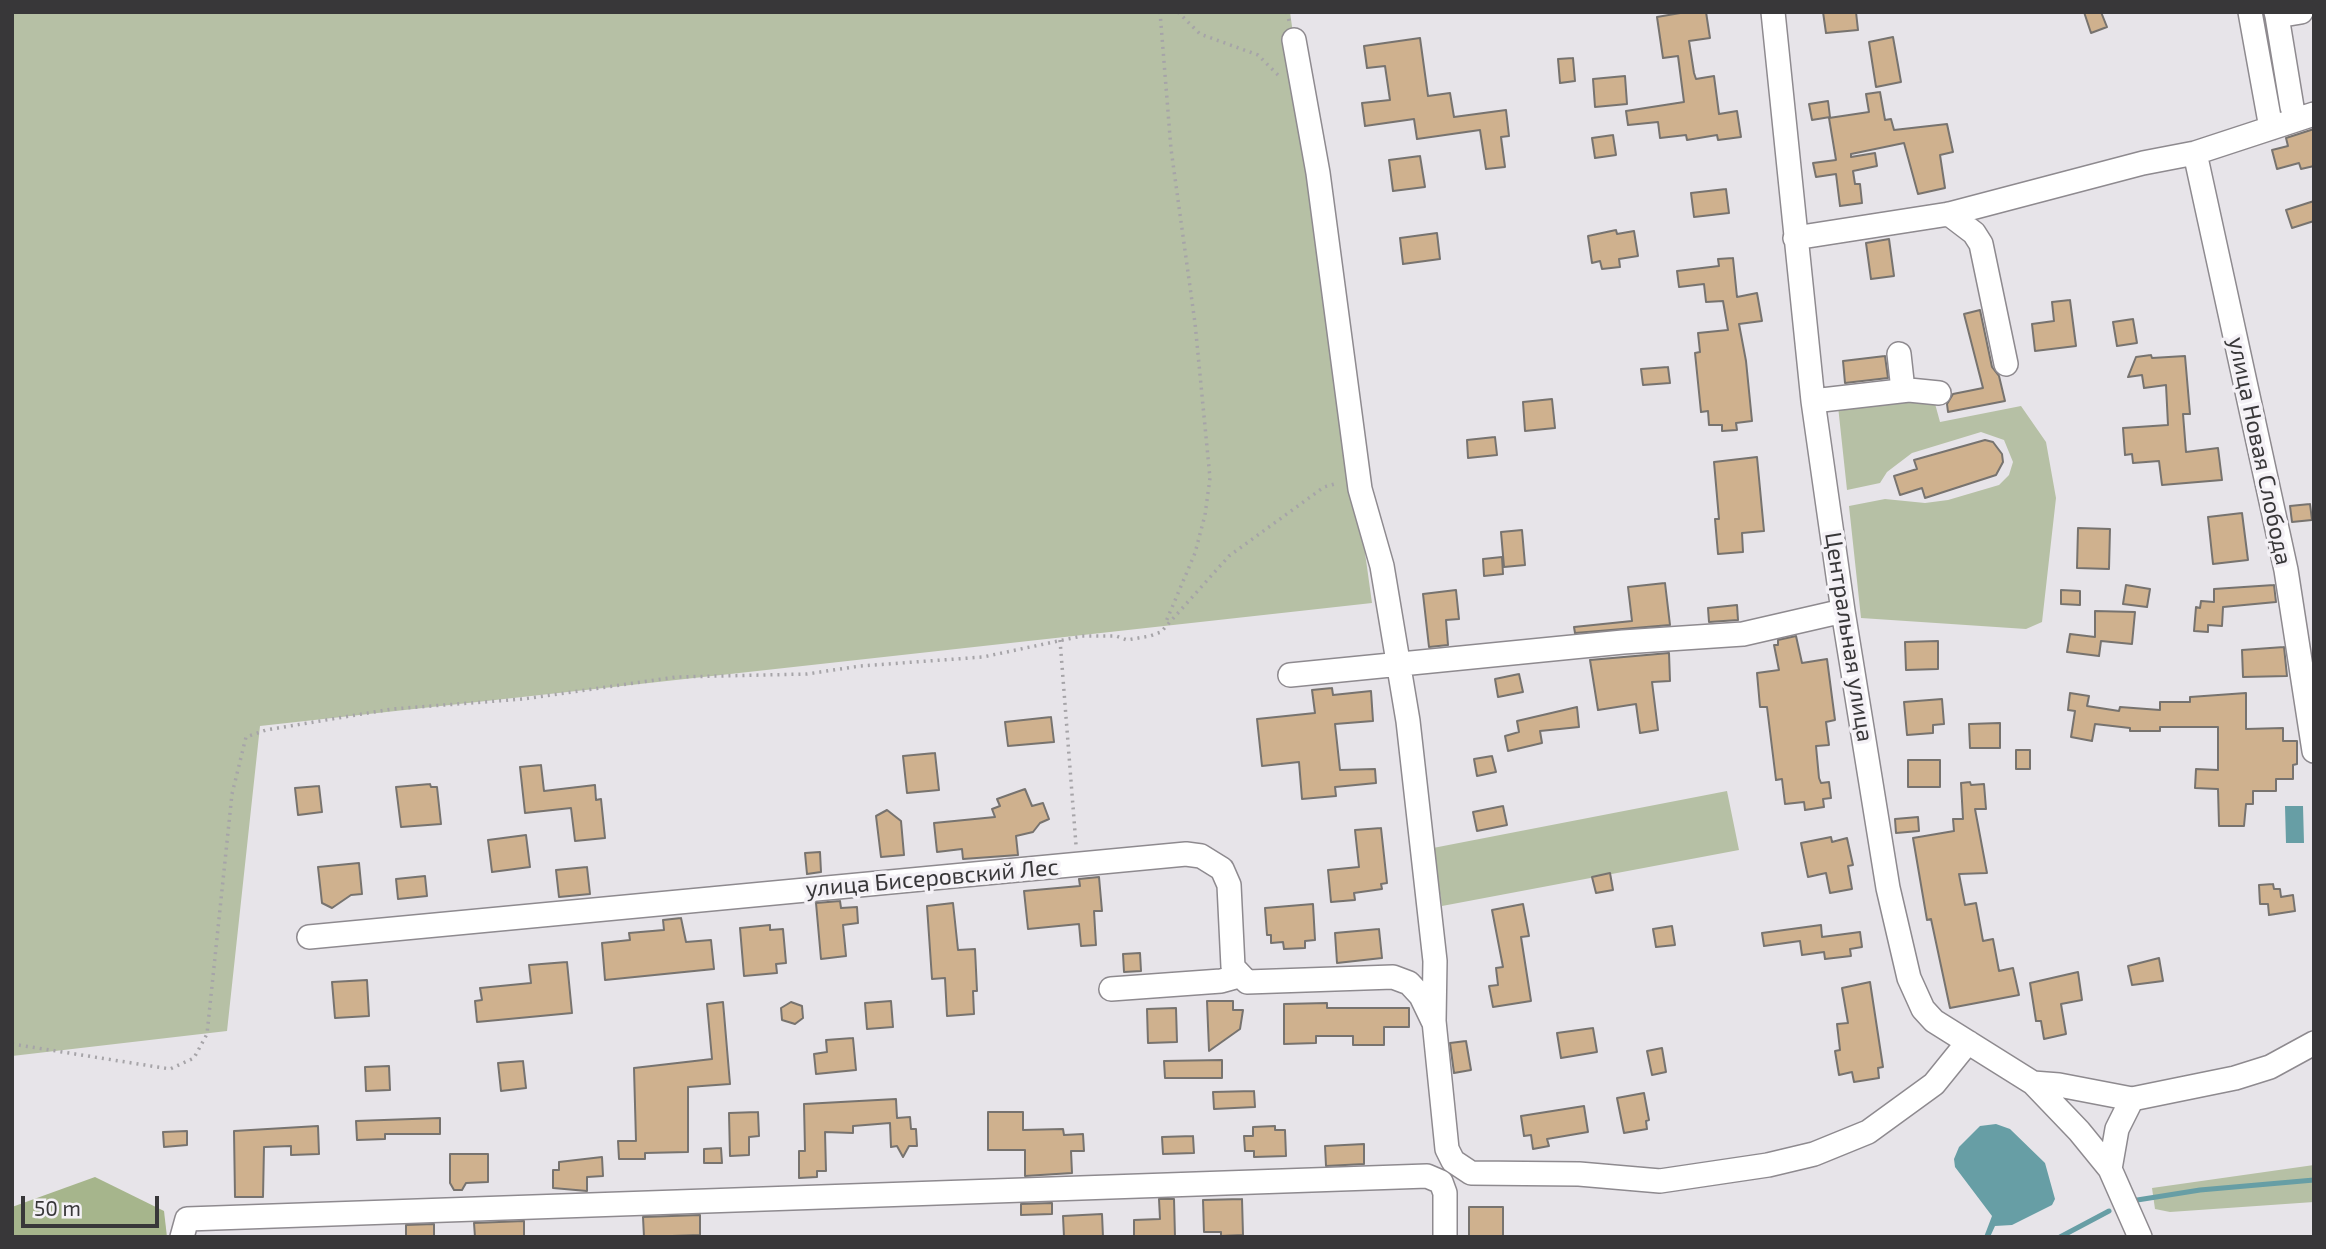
<!DOCTYPE html>
<meta charset="utf-8">
<style>
body{margin:0}
#map{position:relative;width:2326px;height:1249px;overflow:hidden;background:#e7e4e9;font-family:"Exo 2",sans-serif}
canvas{display:block}
.frame{position:absolute;inset:0;border:14px solid #383739;pointer-events:none}
.scale{position:absolute;left:21px;top:1196px;width:138px;height:32px;box-sizing:border-box;border:4px solid #383739;border-top:0;padding-left:9px;font-size:21px;line-height:24px;white-space:nowrap;color:#383739;-webkit-text-stroke:5px #f4f1f6;paint-order:stroke}
</style>
<div id="map">
<canvas width="2326" height="1249"></canvas>
<div class="frame"></div>
<div class="scale">50 m</div>
</div>
<script>
const ctx = document.querySelector('canvas').getContext('2d');
ctx.lineJoin = 'round';
function paint(path, color) {
  ctx.fillStyle = color;
  ctx.fill(path, 'evenodd');
}
function shape(rows) {
  const path = new Path2D();
  for (const r of rows) {
    path.moveTo(r[0], r[1]);
    for (let i = 2; i < r.length; i += 2) path.lineTo(r[i], r[i + 1]);
  }
  return path;
}
function trace(path, color, width, dash) {
  ctx.strokeStyle = color;
  ctx.lineWidth = width;
  ctx.lineCap = dash ? 'butt' : 'round';
  ctx.setLineDash(dash || []);
  ctx.stroke(path);
}
function write(font, color, halo, rows, align = 'center') {
  ctx.font = font + ' "Exo 2",sans-serif';
  ctx.lineWidth = 7;
  ctx.setLineDash([]);
  ctx.textBaseline = 'middle';
  ctx.strokeStyle = halo;
  ctx.fillStyle = color;
  for (const [text, x, y, turn = 0] of rows) {
    ctx.save();
    ctx.translate(x, y);
    ctx.rotate((+turn || 0) * Math.PI / 180);
    ctx.textAlign = isNaN(turn) ? turn : align;
    if (halo) ctx.strokeText(text, 0, 0);
    ctx.fillText(text, 0, 0);
    ctx.restore();
  }
}
paint(shape([
 [12,12,1290,12,1372,603,260,726,227,1031,12,1056],
 [1934,400,1940,422,2021,406,2046,442,2056,498,2042,622,2026,629,1861,618,1849,506,1885,499,1925,503,1948,500,1999,485,2009,475,2013,462,2004,440,1981,432,1912,453,1887,472,1880,483,1847,490,1838,406],
 [1727,791,1739,850,1442,906,1433,848],
 [2314,1165,2314,1202,2170,1212,2155,1209,2152,1188]
]), '#b6c0a5');
paint(shape([
 [95,1177,164,1211,167,1237,12,1237,12,1207]
]), '#a6b58c');
paint(shape([
 [2285,806,2303,806,2304,843,2286,843],
 [1996,1124,2010,1129,2045,1163,2055,1199,2052,1205,2012,1225,1995,1226,1990,1237,1984,1237,1992,1216,1955,1167,1954,1159,1959,1147,1980,1126]
]), '#679ea5');
trace(shape([
 [2131,1201,2200,1190,2314,1180],
 [2060,1237,2109,1211]
]), '#679ea5', 5);
const building = shape([
 [1686,12,1706,12,1710,38,1689,41,1694,73,1696,79,1714,76,1719,114,1737,111,1741,137,1718,140,1717,135,1687,140,1686,135,1660,138,1658,122,1628,125,1626,111,1684,102,1678,56,1663,58,1657,17,1686,12],
 [1823,12,1856,12,1858,30,1826,33,1823,12],
 [2084,12,2101,12,2107,27,2091,33,2084,12],
 [1893,37,1901,82,1876,87,1869,42,1893,37],
 [1420,38,1428,96,1450,93,1454,117,1506,110,1509,136,1501,137,1505,167,1486,169,1480,130,1417,139,1414,119,1365,126,1362,103,1390,100,1385,66,1367,68,1364,46,1420,38],
 [1573,58,1575,81,1560,83,1558,59,1573,58],
 [1625,76,1627,104,1595,107,1593,79,1625,76],
 [1880,92,1885,120,1891,119,1894,130,1947,124,1953,152,1940,155,1945,188,1918,194,1904,143,1851,154,1851,157,1875,153,1877,166,1853,171,1855,184,1860,184,1862,203,1840,206,1836,174,1816,177,1813,163,1836,160,1829,118,1869,112,1866,94,1880,92],
 [1828,101,1830,117,1812,120,1809,104,1828,101],
 [2314,129,2314,166,2301,169,2299,163,2277,169,2272,150,2288,146,2286,138,2314,129],
 [1613,135,1616,155,1595,158,1592,138,1613,135],
 [1420,156,1425,187,1393,191,1389,160,1420,156],
 [1726,189,1729,213,1694,217,1691,193,1726,189],
 [2314,201,2314,221,2292,228,2286,210,2314,201],
 [1616,230,1617,234,1634,231,1638,256,1619,259,1620,267,1602,269,1600,261,1592,263,1588,236,1616,230],
 [1437,233,1440,259,1403,264,1400,238,1437,233],
 [1889,239,1894,276,1871,279,1866,243,1889,239],
 [1733,258,1737,297,1757,293,1762,321,1739,324,1746,361,1752,421,1736,423,1737,430,1722,431,1722,425,1709,425,1708,411,1701,412,1695,353,1700,352,1698,333,1728,330,1723,301,1706,302,1704,284,1679,287,1677,271,1719,266,1718,259,1733,258],
 [2070,300,2076,346,2035,351,2032,324,2054,321,2052,302,2070,300],
 [1980,310,1992,367,1999,376,2005,401,1948,412,1947,404,1953,394,1983,388,1964,314,1980,310],
 [2133,319,2137,343,2117,346,2113,322,2133,319],
 [2151,355,2152,358,2185,356,2190,414,2183,414,2186,452,2218,448,2222,480,2162,485,2159,461,2133,463,2132,454,2125,455,2123,428,2168,425,2166,385,2144,388,2142,375,2128,377,2136,357,2151,355],
 [1885,356,1888,378,1845,383,1843,361,1885,356],
 [1668,367,1670,383,1643,385,1641,369,1668,367],
 [1552,399,1555,428,1525,431,1523,402,1552,399],
 [1495,437,1497,455,1468,458,1467,440,1495,437],
 [1985,440,1993,442,2002,454,2003,462,1996,475,1925,498,1922,488,1900,495,1894,476,1917,469,1914,460,1985,440],
 [1757,457,1764,531,1742,533,1743,552,1718,554,1715,519,1719,519,1714,462,1757,457],
 [2310,504,2312,520,2292,522,2290,506,2310,504],
 [2242,513,2248,560,2213,564,2208,517,2242,513],
 [2078,528,2110,529,2109,569,2077,568,2078,528],
 [1522,530,1525,565,1504,567,1501,532,1522,530],
 [1502,557,1503,574,1484,576,1483,559,1502,557],
 [1665,583,1670,625,1575,633,1574,627,1632,621,1628,587,1665,583],
 [2126,585,2150,589,2147,607,2123,604,2126,585],
 [2274,585,2276,602,2223,607,2222,626,2208,625,2208,632,2194,631,2196,607,2200,608,2201,601,2214,602,2214,589,2274,585],
 [1456,590,1459,619,1446,620,1448,645,1429,647,1423,594,1456,590],
 [2061,590,2080,591,2080,605,2061,604,2061,590],
 [1737,605,1738,620,1709,622,1708,608,1737,605],
 [2095,611,2135,612,2132,644,2101,641,2099,656,2067,652,2070,634,2095,637,2095,611],
 [1796,636,1802,663,1827,659,1835,720,1826,722,1829,745,1816,746,1819,778,1821,783,1829,782,1831,798,1823,799,1824,807,1805,810,1804,802,1785,804,1782,779,1776,780,1767,707,1760,707,1757,673,1779,670,1774,645,1778,645,1778,640,1796,636],
 [1938,641,1938,669,1906,670,1905,642,1938,641],
 [2284,647,2287,676,2243,677,2242,650,2284,647],
 [1669,653,1670,681,1652,682,1658,730,1640,733,1636,704,1598,710,1590,660,1669,653],
 [1519,674,1523,692,1498,697,1495,679,1519,674],
 [1332,688,1333,695,1371,691,1373,721,1335,724,1340,770,1375,769,1376,783,1335,787,1336,796,1302,799,1299,762,1262,766,1257,719,1315,713,1312,690,1332,688],
 [2070,693,2089,696,2087,706,2119,711,2120,707,2160,710,2160,702,2190,702,2190,697,2246,693,2246,729,2283,728,2283,741,2297,741,2297,764,2293,765,2293,779,2276,779,2276,791,2253,791,2253,804,2246,804,2244,826,2219,826,2218,789,2195,788,2196,769,2218,770,2218,727,2160,727,2160,731,2130,731,2130,728,2095,724,2092,741,2071,737,2075,711,2068,710,2070,693],
 [1942,699,1944,724,1933,725,1933,733,1907,735,1904,702,1942,699],
 [1577,707,1579,727,1540,731,1542,743,1508,751,1505,736,1519,732,1517,721,1577,707],
 [1051,717,1054,742,1008,746,1005,722,1051,717],
 [2000,723,2000,748,1970,748,1969,724,2000,723],
 [2016,750,2030,750,2030,769,2016,769,2016,750],
 [935,753,939,790,907,793,903,756,935,753],
 [1492,756,1496,772,1477,776,1474,759,1492,756],
 [1908,760,1940,760,1940,787,1908,787,1908,760],
 [541,765,544,791,595,785,596,800,601,799,605,838,575,841,571,808,525,813,520,767,541,765],
 [1970,782,1971,785,1984,784,1986,809,1975,809,1987,873,1959,874,1965,905,1976,903,1983,941,1993,939,1999,971,2013,968,2019,995,1950,1008,1931,919,1927,920,1913,838,1954,831,1953,819,1963,819,1961,783,1970,782],
 [430,784,431,787,437,787,441,824,401,827,396,787,430,784],
 [319,786,322,812,298,815,295,788,319,786],
 [1025,789,1032,806,1043,803,1049,819,1040,823,1033,832,1016,836,1018,855,963,859,962,849,937,852,934,823,995,817,992,809,1000,806,997,799,1025,789],
 [1503,806,1507,825,1477,831,1473,812,1503,806],
 [887,810,901,821,904,855,881,857,876,816,887,810],
 [1918,817,1919,831,1896,833,1895,819,1918,817],
 [1381,828,1387,883,1381,884,1382,889,1354,893,1355,900,1331,902,1328,870,1359,867,1355,830,1381,828],
 [526,835,530,867,492,872,488,840,526,835],
 [1831,837,1832,842,1847,838,1853,865,1848,866,1852,889,1830,893,1826,873,1808,877,1801,843,1831,837],
 [820,852,821,872,807,874,805,853,820,852],
 [359,863,362,894,351,895,332,908,322,903,318,867,359,863],
 [587,867,590,894,559,897,556,870,587,867],
 [1610,873,1613,890,1596,893,1592,877,1610,873],
 [425,876,427,896,398,899,396,879,425,876],
 [1099,877,1102,911,1094,911,1096,945,1081,946,1079,924,1028,929,1024,891,1080,886,1079,879,1099,877],
 [2273,884,2274,889,2280,889,2281,897,2293,895,2295,911,2269,915,2268,904,2260,904,2259,885,2273,884],
 [840,901,841,908,857,907,858,923,843,925,846,956,821,959,816,903,840,901],
 [953,903,958,950,975,949,977,991,973,991,974,1014,947,1016,945,978,932,979,927,906,953,903],
 [1313,904,1315,940,1305,941,1305,948,1284,949,1283,942,1271,943,1271,935,1267,935,1265,908,1313,904],
 [1523,904,1529,936,1521,937,1531,1001,1493,1007,1489,986,1498,985,1496,968,1503,967,1492,910,1523,904],
 [681,918,686,942,711,940,714,969,605,980,602,943,630,940,629,933,664,930,663,920,681,918],
 [770,925,770,930,783,929,786,963,776,964,777,973,744,976,740,928,770,925],
 [1821,925,1822,937,1860,932,1862,947,1850,949,1851,956,1825,959,1824,952,1802,955,1800,941,1764,946,1762,933,1821,925],
 [1672,926,1675,945,1656,947,1653,929,1672,926],
 [1379,929,1382,958,1337,963,1335,933,1379,929],
 [1140,953,1141,971,1124,972,1123,954,1140,953],
 [2159,958,2163,981,2132,985,2128,966,2159,958],
 [567,962,572,1013,477,1022,475,1001,482,1000,480,988,531,983,529,965,567,962],
 [2078,972,2082,1000,2061,1004,2066,1034,2044,1039,2041,1021,2036,1021,2030,983,2078,972],
 [367,980,369,1016,335,1018,332,982,367,980],
 [1870,982,1883,1067,1878,1068,1879,1078,1854,1082,1852,1072,1839,1075,1835,1051,1840,1050,1837,1024,1848,1023,1842,988,1870,982],
 [891,1001,893,1027,867,1029,865,1003,891,1001],
 [1207,1001,1233,1001,1233,1010,1243,1010,1240,1029,1209,1051,1207,1001],
 [723,1002,730,1084,688,1087,688,1152,645,1153,645,1159,619,1159,618,1141,636,1141,634,1068,712,1059,707,1004,723,1002],
 [791,1002,802,1006,803,1018,795,1024,782,1020,781,1008,791,1002],
 [1327,1003,1327,1008,1409,1008,1409,1027,1384,1027,1384,1045,1353,1045,1353,1036,1316,1036,1316,1043,1284,1044,1284,1004,1327,1003],
 [1176,1008,1177,1042,1148,1043,1147,1009,1176,1008],
 [1593,1028,1597,1052,1561,1058,1557,1033,1593,1028],
 [853,1038,856,1070,816,1074,814,1054,827,1052,826,1040,853,1038],
 [1466,1041,1471,1070,1454,1073,1450,1043,1466,1041],
 [1662,1048,1666,1072,1652,1075,1647,1051,1662,1048],
 [1222,1060,1222,1078,1165,1078,1164,1061,1222,1060],
 [523,1061,526,1088,501,1091,498,1063,523,1061],
 [389,1066,390,1090,366,1091,365,1067,389,1066],
 [1254,1091,1255,1107,1214,1109,1213,1092,1254,1091],
 [1644,1093,1649,1120,1646,1121,1647,1129,1624,1133,1617,1098,1644,1093],
 [896,1099,897,1118,910,1117,911,1129,916,1129,917,1146,909,1146,903,1157,897,1146,891,1147,890,1123,853,1126,853,1133,825,1132,826,1171,817,1171,817,1177,799,1178,799,1151,805,1151,804,1104,896,1099],
 [1584,1106,1588,1132,1547,1139,1549,1146,1533,1149,1531,1135,1524,1136,1521,1116,1584,1106],
 [758,1112,759,1136,749,1137,749,1155,730,1156,729,1113,758,1112],
 [988,1112,1023,1112,1023,1130,1063,1129,1064,1135,1083,1134,1084,1151,1071,1151,1072,1173,1025,1176,1025,1150,988,1150,988,1112],
 [440,1118,440,1134,385,1134,385,1139,357,1140,356,1121,440,1118],
 [318,1126,319,1154,291,1155,291,1146,264,1147,263,1197,235,1197,234,1131,318,1126],
 [1275,1126,1275,1130,1285,1130,1286,1156,1254,1157,1254,1151,1245,1151,1244,1136,1253,1136,1253,1127,1275,1126],
 [187,1131,187,1145,164,1147,163,1132,187,1131],
 [1193,1136,1194,1153,1163,1154,1162,1137,1193,1136],
 [1364,1144,1364,1164,1326,1166,1325,1146,1364,1144],
 [721,1148,722,1163,704,1163,704,1149,721,1148],
 [450,1154,488,1154,488,1182,466,1183,462,1190,454,1190,450,1183,450,1154],
 [602,1157,603,1176,587,1177,587,1191,553,1188,553,1170,559,1170,559,1162,602,1157],
 [1159,1199,1174,1199,1175,1237,1134,1237,1134,1220,1160,1219,1159,1199],
 [1242,1199,1243,1235,1221,1236,1221,1232,1204,1232,1203,1200,1242,1199],
 [1052,1203,1052,1214,1021,1215,1021,1204,1052,1203],
 [1469,1207,1503,1207,1503,1237,1469,1237,1469,1207],
 [1102,1214,1103,1237,1064,1237,1063,1216,1102,1214],
 [700,1215,700,1235,644,1237,643,1217,700,1215],
 [524,1221,524,1237,475,1237,474,1223,524,1221],
 [434,1224,434,1237,406,1237,406,1225,434,1224]
]);
paint(building, '#cfb18e');
trace(building, '#77736f', 2);
const minor = shape([
 [1773,12,1813,401,1843,611,1888,888,1909,978,1923,1009,1934,1021,2033,1083,2079,1131,2110,1169],
 [2250,12,2271,128],
 [2276,12,2277,16,2301,12],
 [2277,16,2292,107],
 [1294,40,1318,173,1360,489,1382,566,1408,721,1435,961,1434,1021,1447,1149,1453,1161,1471,1173,1579,1174,1660,1181,1768,1165,1814,1154,1868,1132,1934,1084,1968,1042],
 [2195,153,2286,570,2314,751],
 [1949,214,1974,233,1981,244,2006,364],
 [1795,238,1949,214,2143,163,2195,153,2314,114],
 [1899,354,1903,390],
 [1813,401,1909,390,1939,393],
 [1290,675,1623,642,1743,634,1843,611],
 [309,937,1186,854,1201,856,1222,869,1229,885,1233,967,1247,982,1393,977,1409,983,1421,996,1433,1021],
 [1111,989,1221,981,1239,976],
 [2033,1083,2059,1085,2132,1099,2235,1078,2270,1067,2314,1043],
 [2132,1099,2117,1129,2110,1169,2140,1237],
 [182,1237,187,1219,1427,1176,1441,1182,1445,1193,1445,1237]
]);
trace(minor, '#8e8a8f', 26);
trace(shape([
 [1160,12,1171,149,1195,323,1210,478,1205,515,1195,553,1165,624],
 [1178,12,1200,34,1258,55,1280,77],
 [1287,12,1289,21],
 [1060,640,1076,845],
 [12,1044,170,1069,194,1058,207,1034,232,794,246,737,266,730,392,709,523,699,676,677,807,674,860,666,983,657,1082,636,1116,636,1127,640,1150,636,1161,632,1229,556,1324,487,1338,483]
]), '#a6a4a8', 3.5, [2, 5]);
trace(minor, '#fff', 23);
write('23px', '#383739', '#f4f1f6', [
 ["улица Новая Слобода",2260,451,78],
 ["Центральная улица",1849,637,81],
 ["улица Бисеровский Лес",932,878,-5]
]);
</script>
